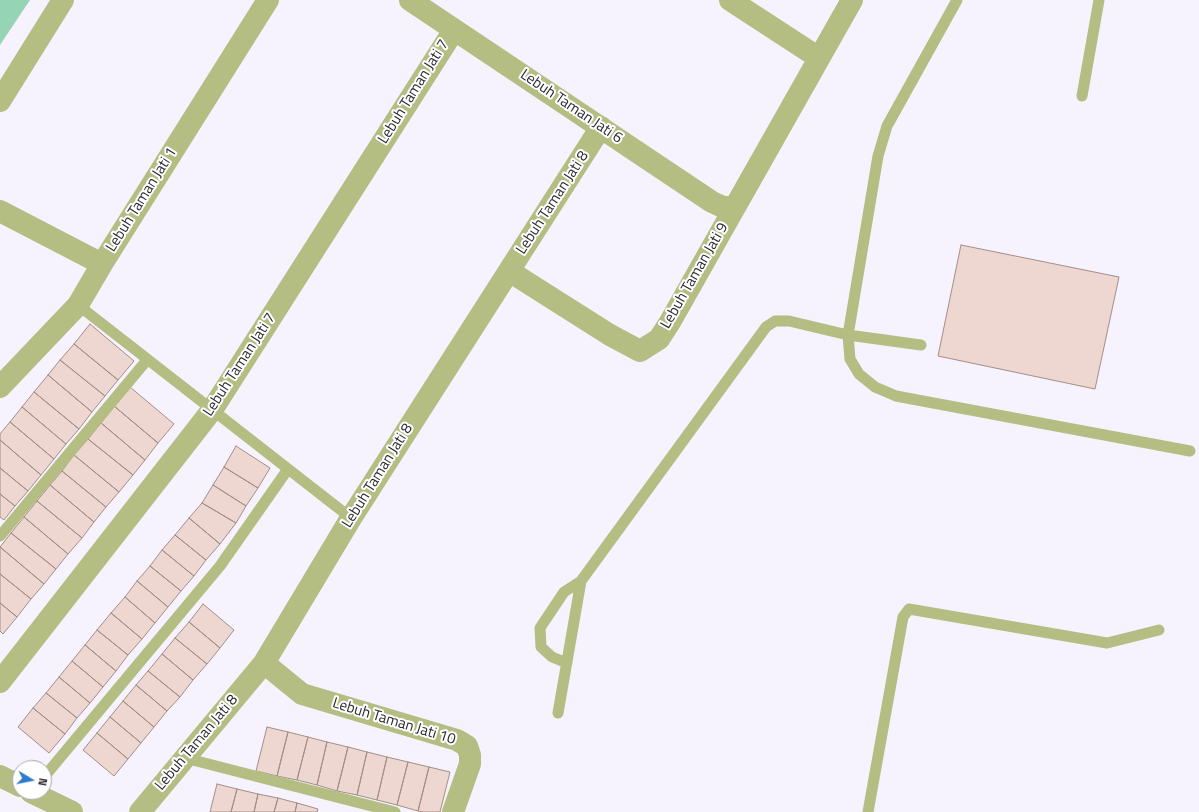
<!DOCTYPE html>
<style>
body{margin:0}
#map{position:relative;width:1199px;height:812px;overflow:hidden;background:#f6f2fe;font-family:"Titillium Web",sans-serif}
canvas{display:block}
.north{position:absolute;left:12px;top:760px;width:40px;height:40px;box-sizing:border-box;background:#fff;border:1px solid #aaa9ac;border-radius:50%;rotate:100deg;font-size:11px;font-weight:700;line-height:16px;text-align:center;color:#2b2930}
.north::after{content:'';display:block;margin:auto;width:14px;height:18px;background:#2f7ccc;clip-path:polygon(50% 0,100% 100%,50% 72%,0 100%)}
</style>
<div id="map">
<canvas width="1199" height="812"></canvas>
<div class="north">N</div>
</div>
<script>
const ctx = document.querySelector('canvas').getContext('2d');
ctx.lineJoin = 'round';
function paint(path, color) {
  ctx.fillStyle = color;
  ctx.fill(path, 'evenodd');
}
function shape(rows) {
  const path = new Path2D();
  for (const r of rows) {
    path.moveTo(r[0], r[1]);
    for (let i = 2; i < r.length; i += 2) path.lineTo(r[i], r[i + 1]);
  }
  return path;
}
function trace(path, color, width, dash) {
  ctx.strokeStyle = color;
  ctx.lineWidth = width;
  ctx.lineCap = dash ? 'butt' : 'round';
  ctx.setLineDash(dash || []);
  ctx.stroke(path);
}
function write(font, color, halo, rows, align = 'center') {
  ctx.font = font + ' "Titillium Web",sans-serif';
  ctx.lineWidth = 4;
  ctx.setLineDash([]);
  ctx.textBaseline = 'middle';
  ctx.strokeStyle = halo;
  ctx.fillStyle = color;
  for (const [text, x, y, turn = 0] of rows) {
    ctx.save();
    ctx.translate(x, y);
    ctx.rotate((+turn || 0) * Math.PI / 180);
    ctx.textAlign = isNaN(turn) ? turn : align;
    if (halo) ctx.strokeText(text, 0, 0);
    ctx.fillText(text, 0, 0);
    ctx.restore();
  }
}
paint(shape([
 [0,0,30,0,0,45]
]), '#96d4b6');
const building = shape([
 [961,245,1119,277,1095,389,938,356,961,245],
 [90,324,134,361,118,380,74,344,90,324],
 [74,344,118,380,105,396,60,360,74,344],
 [60,360,105,396,92,412,48,375,60,360],
 [48,375,92,412,79,429,34,392,48,375],
 [130,387,174,424,158,443,114,406,130,387],
 [34,392,79,429,66,444,22,407,34,392],
 [114,406,158,443,145,460,101,423,114,406],
 [22,407,66,444,54,459,10,422,22,407],
 [10,422,54,459,41,475,0,440,0,434,10,422],
 [101,423,145,460,133,475,88,439,101,423],
 [88,439,133,475,119,492,74,455,88,439],
 [0,440,41,475,28,491,0,468,0,440],
 [236,446,270,468,258,488,224,467,236,446],
 [74,455,119,492,106,507,62,471,74,455],
 [224,467,258,488,246,506,213,485,224,467],
 [0,468,28,491,15,506,0,494,0,468],
 [62,471,106,507,94,522,50,485,62,471],
 [50,485,94,522,82,538,37,501,50,485],
 [213,485,246,506,236,523,202,503,213,485],
 [0,494,15,506,4,520,0,517,0,494],
 [37,501,82,538,68,554,24,517,37,501],
 [202,503,236,523,220,544,189,518,202,503],
 [24,517,68,554,56,569,11,533,24,517],
 [189,518,220,544,206,560,175,535,189,518],
 [11,533,56,569,44,584,0,547,11,533],
 [175,535,206,560,194,576,162,550,175,535],
 [0,547,44,584,31,599,0,574,0,547],
 [162,550,194,576,181,591,150,566,162,550],
 [150,566,181,591,168,607,137,581,150,566],
 [0,574,31,599,17,617,0,603,0,574],
 [137,581,168,607,155,623,125,597,137,581],
 [125,597,155,623,142,639,111,613,125,597],
 [0,603,17,617,3,634,0,631,0,603],
 [203,604,234,630,220,648,189,622,203,604],
 [111,613,142,639,128,655,97,630,111,613],
 [189,622,220,648,207,664,175,638,189,622],
 [97,630,128,655,116,671,85,645,97,630],
 [175,638,207,664,193,680,162,654,175,638],
 [85,645,116,671,103,687,72,661,85,645],
 [162,654,193,680,180,697,148,671,162,654],
 [72,661,103,687,90,703,59,677,72,661],
 [148,671,180,697,167,711,136,685,148,671],
 [59,677,90,703,77,718,46,693,59,677],
 [136,685,167,711,154,727,123,701,136,685],
 [46,693,77,718,65,734,33,708,46,693],
 [123,701,154,727,141,743,110,717,123,701],
 [33,708,65,734,49,753,18,727,33,708],
 [110,717,141,743,128,759,97,733,110,717],
 [267,727,288,732,277,776,256,771,267,727],
 [288,732,308,737,297,780,277,776,288,732],
 [97,733,128,759,114,776,83,750,97,733],
 [308,737,327,742,317,785,297,780,308,737],
 [327,742,348,747,337,791,317,785,327,742],
 [348,747,367,752,357,795,337,791,348,747],
 [367,752,387,757,377,800,357,795,367,752],
 [387,757,408,762,397,805,377,800,387,757],
 [408,762,429,767,418,811,397,805,408,762],
 [429,767,450,772,440,812,424,812,418,811,429,767],
 [217,784,237,789,231,812,210,812,217,784],
 [237,789,258,794,254,812,231,812,237,789],
 [258,794,278,798,274,812,254,812,258,794],
 [278,798,297,803,295,812,274,812,278,798],
 [297,803,318,809,317,812,295,812,297,803]
]);
paint(building, '#efd7d1');
trace(building, '#a38d87', 1);
trace(shape([
 [957,0,887,126,878,156,848,335,850,359,859,374,875,387,896,396,1190,451],
 [1082,96,1099,0],
 [78,305,351,518],
 [0,536,147,360],
 [567,663,552,657,541,647,540,628,564,592,581,581],
 [558,713,581,581,766,327,775,321,789,321,848,335,921,345],
 [185,758,395,812],
 [44,777,220,566,288,469],
 [868,812,903,617,909,609,1107,643,1159,630]
]), '#b4be82', 11);
trace(shape([
 [410,0,712,202,723,207,734,207],
 [730,0,819,58],
 [0,101,63,0],
 [0,211,102,264],
 [509,271,610,335,640,351,659,339,670,322,852,0],
 [0,387,78,305,102,264,268,0],
 [264,663,302,694,457,740,467,746,470,755,470,764,453,812],
 [0,682,212,410,454,30],
 [0,776,20,786],
 [31,792,72,812],
 [140,812,264,663,351,518,601,127]
]), '#b4be82', 22);
write('15px', '#2b2930', '#fff', [
 ["Lebuh Taman Jati 7",414,92,-58],
 ["Lebuh Taman Jati 6",571,107,34],
 ["Lebuh Taman Jati 1",142,200,-58],
 ["Lebuh Taman Jati 8",553,203,-57],
 ["Lebuh Taman Jati 9",695,276,-60],
 ["Lebuh Taman Jati 7",240,365,-57],
 ["Lebuh Taman Jati 8",378,476,-58],
 ["Lebuh Taman Jati 10",394,722,17],
 ["Lebuh Taman Jati 8",197,743,-50]
]);
</script>
